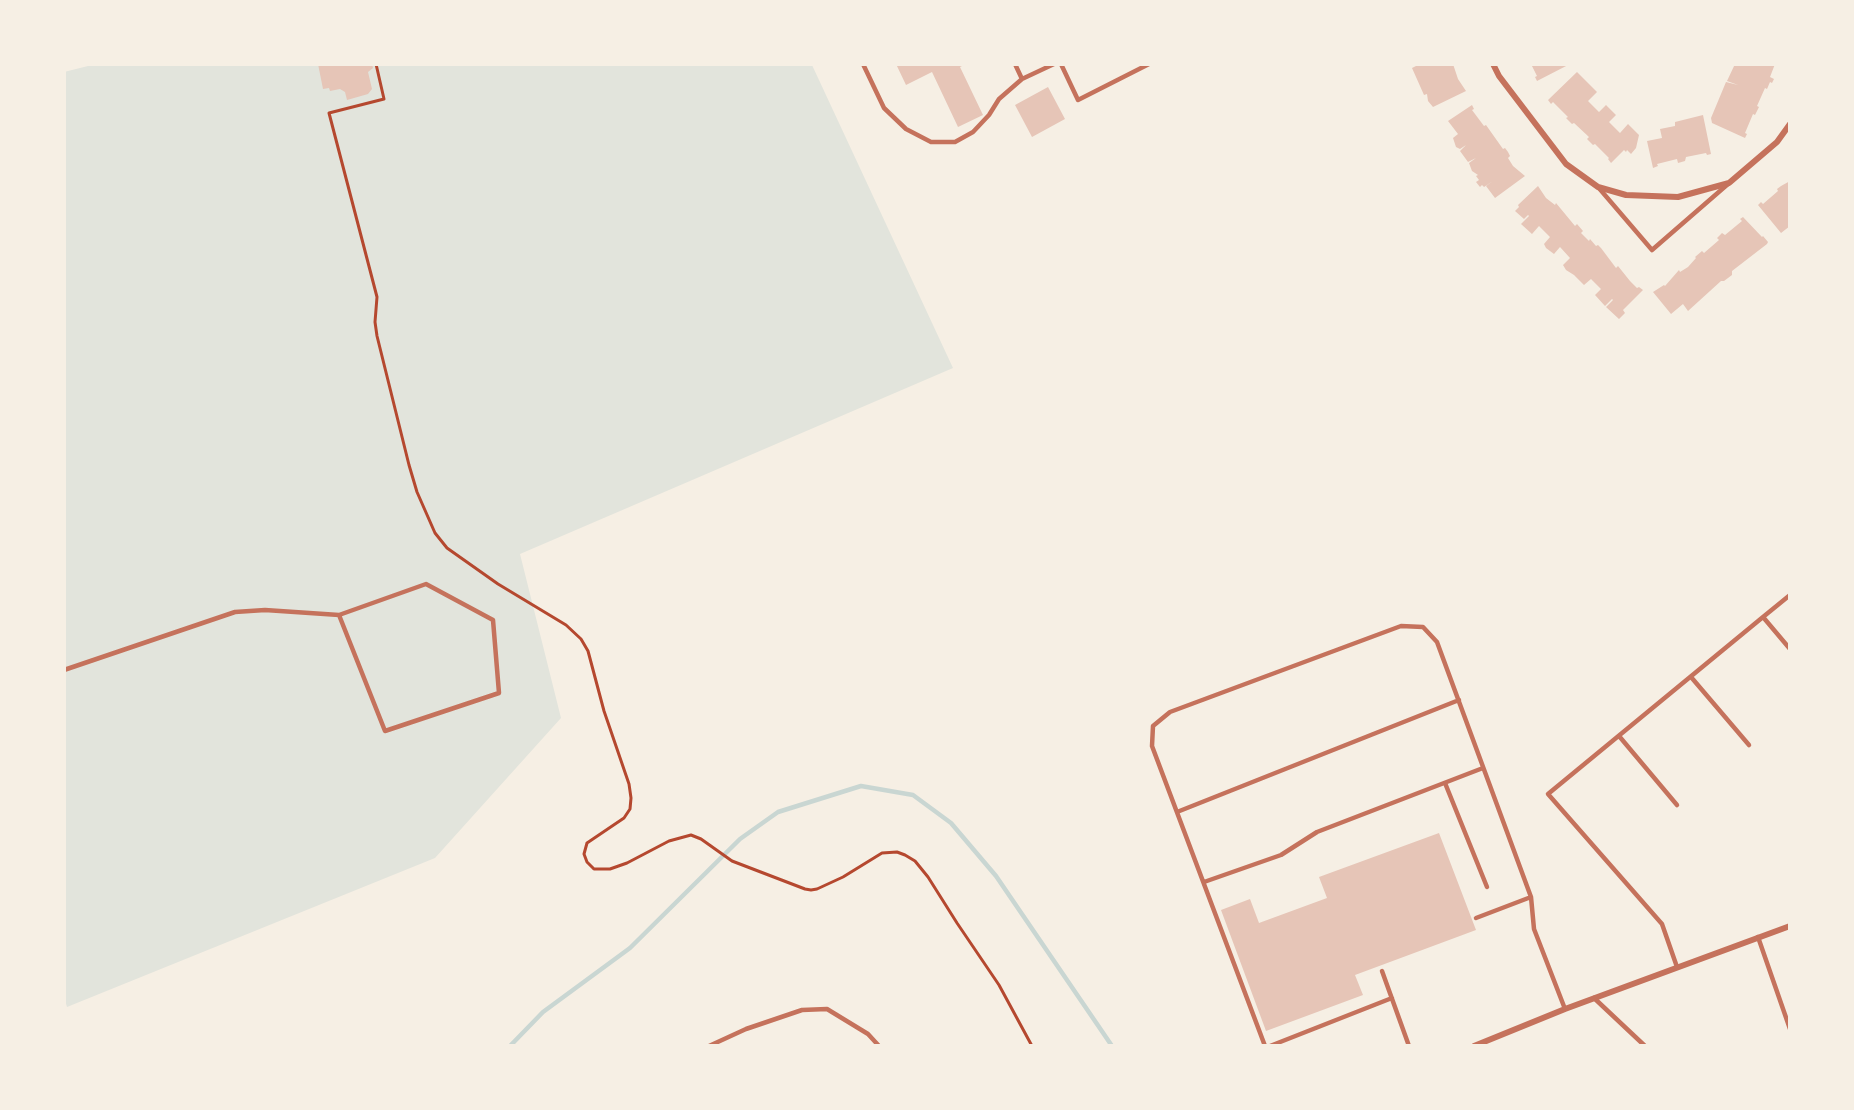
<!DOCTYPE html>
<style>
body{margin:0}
#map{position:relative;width:1854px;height:1110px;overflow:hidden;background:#f6efe4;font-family:"Exo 2",sans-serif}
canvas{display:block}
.frame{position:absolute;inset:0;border:66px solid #f6efe4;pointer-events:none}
</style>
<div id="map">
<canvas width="1854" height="1110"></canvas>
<div class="frame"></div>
</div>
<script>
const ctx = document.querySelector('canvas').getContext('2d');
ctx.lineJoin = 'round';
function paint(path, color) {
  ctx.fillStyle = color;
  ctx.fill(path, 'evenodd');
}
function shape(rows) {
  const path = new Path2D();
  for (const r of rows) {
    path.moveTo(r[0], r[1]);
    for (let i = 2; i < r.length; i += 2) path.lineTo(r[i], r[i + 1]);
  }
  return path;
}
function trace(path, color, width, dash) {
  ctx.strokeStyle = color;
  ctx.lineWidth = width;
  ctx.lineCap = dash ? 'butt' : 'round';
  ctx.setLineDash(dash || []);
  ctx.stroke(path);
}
paint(shape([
 [96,64,812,65,953,368,520,554,561,718,435,858,67,1007,64,997,64,72]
]), '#e2e4dc');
trace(shape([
 [510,1046,543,1012,630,948,740,839,778,812,861,786,913,795,951,823,996,876,1112,1046]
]), '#c9d6d2', 4.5);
paint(shape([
 [318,64,372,64,373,68,368,72,372,89,368,94,347,100,345,92,340,89,330,91,329,88,323,89],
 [896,64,966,64,960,67,983,115,958,127,932,72,906,85],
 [1420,64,1453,64,1458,79,1466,91,1433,107,1428,101,1427,94,1424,95,1412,68],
 [1531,64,1570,64,1537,81,1535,77,1537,76],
 [1735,64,1775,64,1770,77,1774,79,1772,83,1770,82,1767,89,1765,88,1757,106,1759,107,1755,115,1753,114,1745,133,1747,134,1745,138,1712,123,1711,118,1726,82,1738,85,1727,81],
 [1577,72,1597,92,1588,101,1599,112,1606,105,1616,115,1609,122,1620,133,1628,124,1639,135,1636,148,1631,154,1627,150,1626,152,1624,150,1611,163,1608,159,1609,158,1595,144,1593,145,1587,139,1589,137,1574,123,1572,124,1566,118,1568,117,1553,102,1551,104,1548,100],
 [1048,87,1065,119,1032,137,1015,105],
 [1472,105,1474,109,1472,110,1484,126,1486,125,1503,149,1505,148,1508,152,1510,156,1508,158,1513,166,1525,176,1495,198,1486,186,1493,181,1484,187,1482,185,1480,187,1476,182,1479,180,1476,176,1478,175,1472,171,1469,163,1476,158,1468,162,1460,151,1466,145,1460,149,1456,147,1453,138,1458,134,1448,121],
 [1703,115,1711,154,1707,155,1706,153,1686,157,1685,161,1678,163,1677,159,1657,164,1658,166,1653,168,1647,141,1662,138,1660,129,1675,126,1675,122],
 [1790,181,1790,226,1781,233,1758,205,1761,202,1763,204,1778,191,1777,189,1781,186],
 [1538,186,1546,198,1555,205,1556,203,1575,226,1577,224,1583,231,1581,233,1589,241,1590,239,1596,246,1598,245,1601,248,1616,268,1618,266,1630,281,1637,288,1639,287,1643,290,1623,310,1625,313,1619,319,1606,307,1613,300,1612,299,1605,306,1595,295,1601,289,1591,279,1584,285,1574,275,1566,270,1563,265,1570,258,1560,247,1554,254,1546,248,1544,244,1550,237,1539,226,1532,234,1521,224,1529,216,1528,215,1524,219,1515,211,1519,207,1518,205],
 [1743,217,1762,237,1763,236,1768,242,1767,244,1732,271,1732,275,1724,281,1721,281,1688,311,1683,304,1671,314,1653,292,1664,285,1665,286,1679,270,1680,272,1688,267,1696,258,1695,257,1702,251,1704,253,1719,240,1717,238,1722,233,1725,235,1742,221,1740,219],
 [1439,833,1476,930,1355,975,1363,995,1266,1031,1221,910,1250,899,1259,923,1327,898,1319,877]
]), '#e6c5b7');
trace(shape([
 [376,64,384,99,329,113,377,297,375,322,377,336,409,465,417,492,435,533,447,548,498,584,566,625,581,639,588,651,604,711,629,784,631,798,630,809,624,818,587,843,584,854,587,862,594,869,610,869,627,863,669,841,691,835,701,839,732,861,805,889,811,890,817,889,843,877,882,853,897,852,905,855,915,861,928,877,957,923,999,985,1032,1046]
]), '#b5482f', 3);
trace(shape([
 [863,64,884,108,906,129,931,142,955,142,973,132,989,115,999,99,1022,79],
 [1015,64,1022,79,1054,64],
 [1061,64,1078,100,1149,64],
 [1598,187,1652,250,1728,184],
 [1763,617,1790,595],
 [64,670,235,612,265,610,339,615,426,584,493,620,499,693,385,731,339,615],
 [1691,677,1749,745],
 [1619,736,1677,805],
 [1445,783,1487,887],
 [1177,812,1459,700],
 [1204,882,1281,855,1317,832,1483,768],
 [1476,918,1531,897],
 [1758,937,1790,1029],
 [1677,967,1662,924,1548,794,1763,617,1790,649],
 [1382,971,1409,1046],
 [1594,998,1645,1046],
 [709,1046,746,1029,802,1010,827,1009,868,1034,879,1046],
 [1265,1046,1152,746,1153,726,1170,712,1401,626,1423,627,1437,642,1531,897,1534,929,1565,1009],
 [1270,1046,1392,998]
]), '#c5725c', 4.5);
trace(shape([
 [1493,64,1499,76,1566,164,1598,187,1626,195,1678,197,1729,183,1777,142,1790,124],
 [1474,1046,1565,1009,1790,926]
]), '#c5725c', 6);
</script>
